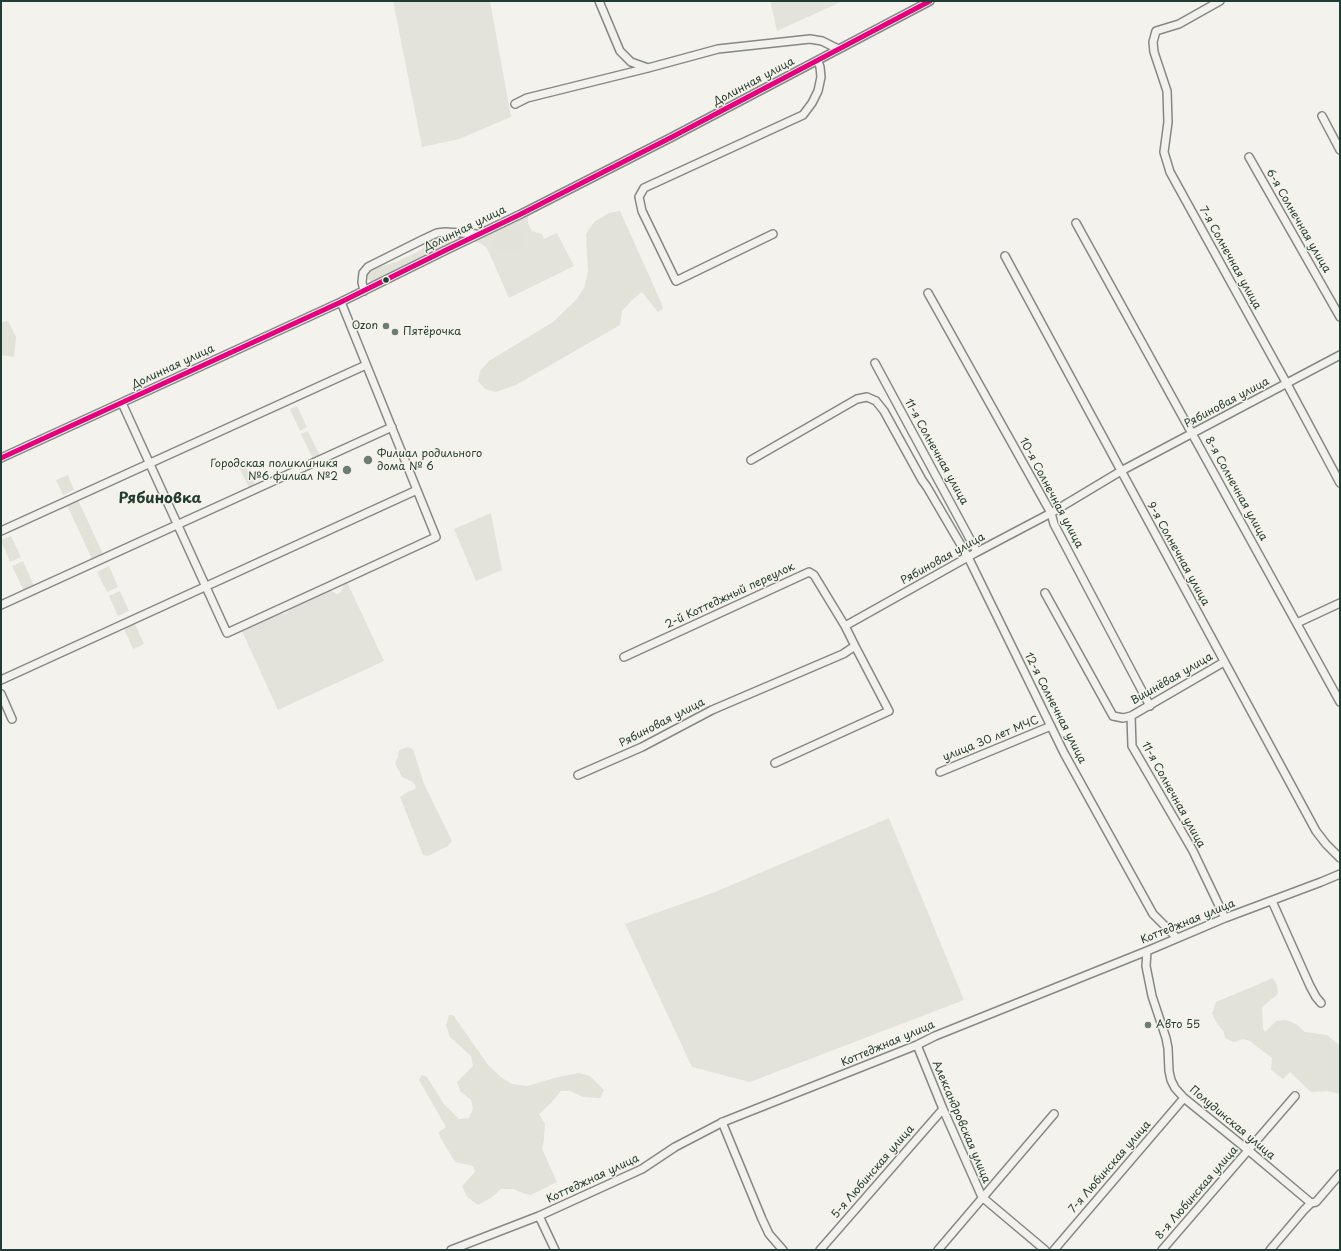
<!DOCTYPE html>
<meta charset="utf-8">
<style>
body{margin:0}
#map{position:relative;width:1341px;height:1251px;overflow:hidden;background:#f4f2ec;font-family:"Playpen Sans",sans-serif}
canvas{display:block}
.frame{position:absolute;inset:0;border:2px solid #1f3d34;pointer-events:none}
</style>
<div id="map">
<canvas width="1341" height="1251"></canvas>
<div class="frame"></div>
</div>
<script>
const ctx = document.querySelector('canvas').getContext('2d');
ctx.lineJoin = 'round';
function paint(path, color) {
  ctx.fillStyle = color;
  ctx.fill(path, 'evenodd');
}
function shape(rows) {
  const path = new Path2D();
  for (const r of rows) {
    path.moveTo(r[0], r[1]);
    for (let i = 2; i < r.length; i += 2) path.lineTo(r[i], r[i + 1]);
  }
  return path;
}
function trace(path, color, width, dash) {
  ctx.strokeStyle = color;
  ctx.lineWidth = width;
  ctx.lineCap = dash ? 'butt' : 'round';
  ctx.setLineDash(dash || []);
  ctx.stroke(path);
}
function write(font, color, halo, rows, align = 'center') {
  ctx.font = font + ' "Playpen Sans",sans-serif';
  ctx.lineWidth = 3;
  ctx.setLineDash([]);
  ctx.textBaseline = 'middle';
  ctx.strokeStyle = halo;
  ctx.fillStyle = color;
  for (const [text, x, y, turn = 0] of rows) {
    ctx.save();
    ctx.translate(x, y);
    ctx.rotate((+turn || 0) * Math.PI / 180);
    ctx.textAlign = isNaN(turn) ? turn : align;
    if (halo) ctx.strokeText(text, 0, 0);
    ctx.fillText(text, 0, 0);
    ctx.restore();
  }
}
paint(shape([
 [393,1,490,1,511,117,459,139,422,147],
 [770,1,843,1,777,31],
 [528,216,528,223,532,231,542,234,544,239,557,233,574,266,509,298,487,248,480,243,474,241],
 [491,513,502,570,476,581,454,529],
 [347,582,384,661,278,710,241,629,280,612,284,614,286,614,292,607,330,590,337,594,341,592,344,583],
 [889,818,964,1000,750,1082,692,1067,625,924,715,892]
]), '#e4e3db');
paint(shape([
 [620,211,660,300,663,309,658,312,642,292,633,299,622,311,620,325,516,385,496,392,485,389,478,381,480,371,489,361,553,322,576,300,584,288,588,272,586,234,594,222,609,213],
 [512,224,521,228,524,231,526,237,526,242,522,247,507,255,499,254,493,246,492,242,495,232],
 [443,234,447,235,450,237,450,243,372,282,368,279,368,274,375,268,396,262,421,250,435,238],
 [8,321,16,337,14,357,1,355,1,322],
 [297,406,307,427,300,431,290,409],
 [308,431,320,456,313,459,301,434],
 [243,461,255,485,249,488,237,463],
 [68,475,74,490,63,495,56,480],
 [78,500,103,554,92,559,67,505],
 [11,536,21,557,10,562,1,540],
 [23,561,34,586,24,591,12,566],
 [109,566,118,587,107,592,97,572],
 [120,591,129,611,118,616,109,596],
 [135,624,144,644,133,649,124,629],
 [408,747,413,749,424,784,452,841,448,846,428,856,423,855,400,797,409,791,414,790,416,787,413,782,402,777,395,763,398,757,399,750],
 [1273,978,1277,985,1278,994,1262,1007,1263,1028,1265,1032,1276,1021,1286,1020,1296,1024,1305,1032,1327,1035,1340,1046,1340,1094,1327,1091,1311,1092,1290,1072,1283,1079,1271,1070,1272,1058,1250,1041,1243,1039,1234,1042,1225,1038,1224,1032,1216,1022,1212,1013,1216,1002],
 [449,1015,453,1015,489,1066,502,1078,512,1084,527,1086,558,1077,579,1073,590,1076,604,1090,600,1098,583,1097,570,1091,561,1091,551,1103,539,1114,545,1124,544,1139,542,1149,557,1182,531,1195,523,1193,513,1189,501,1189,491,1198,478,1205,467,1197,462,1186,475,1172,473,1166,455,1162,440,1137,439,1132,446,1127,419,1080,422,1075,427,1077,444,1104,459,1119,469,1118,473,1109,471,1100,460,1091,457,1082,473,1066,471,1056,450,1037,446,1025]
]), '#e2e2d9');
const minor = shape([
 [599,1,620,51,631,62,648,68],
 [1220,1,1179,24,1156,31,1153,42,1154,52,1167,91,1168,122,1164,152,1170,172,1287,384,1340,483],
 [515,104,527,98,648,68,718,49,810,39,822,41,838,49],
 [1322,116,1340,150],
 [1249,157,1340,317],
 [1076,223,1340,702],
 [773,234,676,281,642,211,639,197,644,188,803,115,812,103,818,91,821,77,820,67,818,61],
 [1005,256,1316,831,1326,844,1340,858],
 [364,291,362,282,363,273,368,267,424,239,437,233,445,232,478,234],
 [928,293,1051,513,1054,524,1150,706],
 [875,363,977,552],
 [122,403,227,633,334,584,436,537,341,302],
 [1,458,341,302,444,251,521,214,672,137,930,1],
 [751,460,857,399,867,397,876,401,884,411,922,480,927,487,968,557,1064,753,1153,914,1177,938],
 [1,531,366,365],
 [1045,593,1113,716,1123,718,1131,716,1132,746,1193,851,1225,918],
 [1,605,392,427],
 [1297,623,1340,603],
 [624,657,809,572,814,575,845,626],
 [1,680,417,490],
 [1,694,12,719],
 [1131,716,1224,662],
 [775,763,889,711,855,646],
 [940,772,1051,726],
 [578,775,642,747,712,710,843,654,855,646,845,626,977,552,1051,513,1121,471,1340,355],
 [1272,901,1310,986,1316,997,1321,1003],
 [1147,951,1146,966,1152,996,1166,1038,1168,1048,1169,1071,1171,1080,1175,1088,1184,1098,1248,1150,1311,1203],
 [917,1045,943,1109,982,1197,1045,1250],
 [722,1122,762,1219,769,1234,783,1250],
 [539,1216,555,1250],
 [451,1250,539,1216,642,1169,675,1147,723,1122,917,1045,935,1036,1147,951,1225,918,1321,882,1340,874],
 [820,1250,943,1109],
 [938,1250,1054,1114],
 [1054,1250,1184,1098],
 [1162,1250,1295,1096],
 [1270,1250,1304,1210,1311,1203,1316,1202,1340,1174]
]);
trace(minor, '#848985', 10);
trace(minor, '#f2f1ed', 7);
trace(shape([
 [1,458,341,302,444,251,521,214,672,137,930,1]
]), '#e5007d', 5);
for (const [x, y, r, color] of [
 [386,280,3.5,"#1f3d34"],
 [386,326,4,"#6a7c74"],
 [395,332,4,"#6a7c74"],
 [368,460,5,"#6a7c74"],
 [347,470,5,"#6a7c74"],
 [1148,1025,4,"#6a7c74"]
]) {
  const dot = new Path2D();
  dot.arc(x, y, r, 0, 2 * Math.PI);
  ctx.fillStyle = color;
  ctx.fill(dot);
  trace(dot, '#f7f3e8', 1.5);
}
write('11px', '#1f3d34', '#f7f3e8', [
 ["Долинная улица",754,82,-28],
 ["6-я Солнечная улица",1298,221,60],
 ["Долинная улица",465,229,-26],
 ["7-я Солнечная улица",1230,258,61],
 ["Долинная улица",173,367,-25],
 ["Рябиновая улица",1227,403,-28],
 ["11-я Солнечная улица",936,452,61],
 ["8-я Солнечная улица",1236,489,61],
 ["10-я Солнечная улица",1051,493,62],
 ["9-я Солнечная улица",1178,554,61],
 ["Рябиновая улица",943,559,-29],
 ["2-й Коттеджный переулок",730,596,-25],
 ["Вишнёвая улица",1172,679,-30],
 ["12-я Солнечная улица",1055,708,63],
 ["Рябиновая улица",662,723,-27],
 ["улица 30 лет МЧС",991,739,-22],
 ["11-я Солнечная улица",1173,795,61],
 ["Коттеджная улица",1188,922,-22],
 ["Коттеджная улица",888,1044,-23],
 ["Александровская улица",961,1122,67],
 ["Полудинская улица",1232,1123,40],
 ["7-я Любинская улица",1110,1167,-49],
 ["5-я Любинская улица",873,1172,-49],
 ["Коттеджная улица",593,1179,-25],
 ["8-я Любинская улица",1197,1193,-49]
]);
write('11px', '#1f3d34', '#f7f3e8', [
 ["Ozon",378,326,"right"],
 ["Пятёрочка",403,332],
 ["Филиал родильного",377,454],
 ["дома № 6",377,467],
 ["Городская поликлиникя",338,464,"right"],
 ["№6 филиал №2",338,477,"right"],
 ["Авто 55",1156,1025]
], 'left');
write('bold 15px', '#1f3d34', '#f7f3e8', [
 ["Рябиновка",160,499]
]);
</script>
